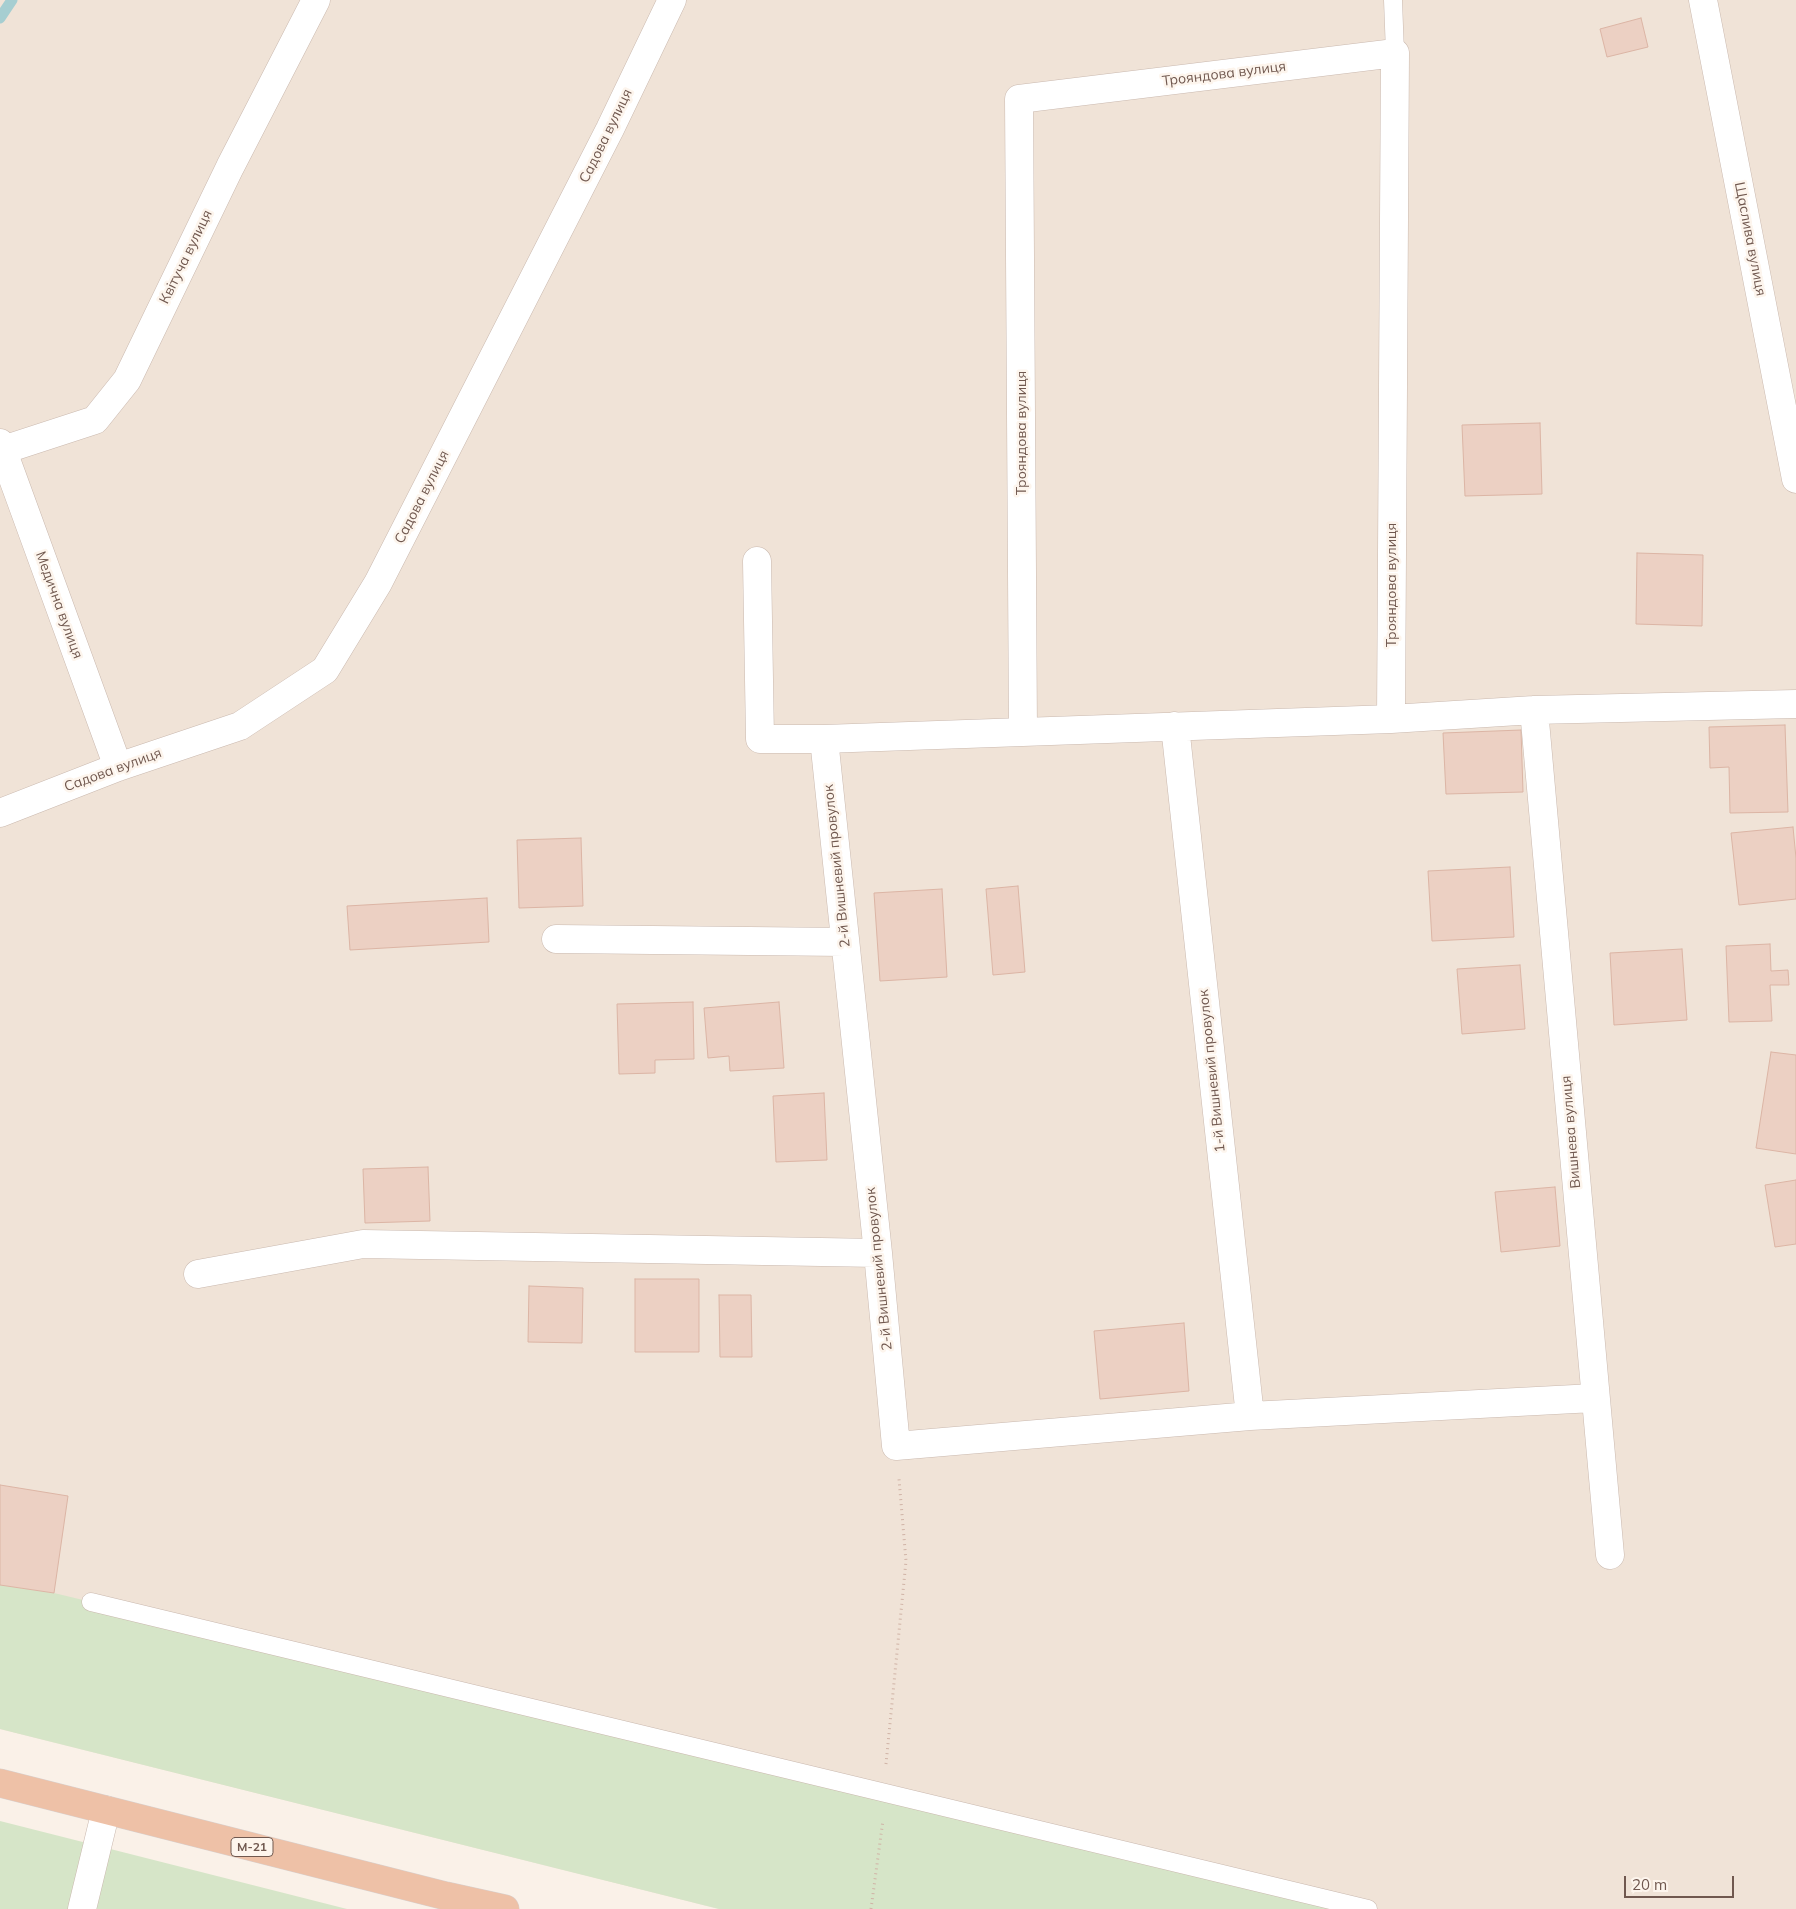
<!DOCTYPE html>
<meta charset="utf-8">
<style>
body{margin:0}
#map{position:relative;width:1796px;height:1909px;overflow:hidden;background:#faf1e8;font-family:Mulish,sans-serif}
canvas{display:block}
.scale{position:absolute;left:1624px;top:1876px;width:110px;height:22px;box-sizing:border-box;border:2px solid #70584f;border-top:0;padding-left:6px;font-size:15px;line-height:18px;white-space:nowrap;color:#70584f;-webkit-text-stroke:4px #fdf5ed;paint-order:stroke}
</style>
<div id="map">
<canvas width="1796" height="1909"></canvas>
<div class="scale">20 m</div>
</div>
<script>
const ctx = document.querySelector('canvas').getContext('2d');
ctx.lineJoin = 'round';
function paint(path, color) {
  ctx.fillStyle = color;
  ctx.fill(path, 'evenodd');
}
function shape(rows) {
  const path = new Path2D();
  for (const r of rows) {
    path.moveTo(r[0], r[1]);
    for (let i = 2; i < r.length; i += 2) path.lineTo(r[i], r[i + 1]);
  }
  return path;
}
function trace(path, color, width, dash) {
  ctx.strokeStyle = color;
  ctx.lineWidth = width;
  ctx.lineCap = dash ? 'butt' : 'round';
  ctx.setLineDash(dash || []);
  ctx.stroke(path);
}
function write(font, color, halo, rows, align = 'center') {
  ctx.font = font + ' Mulish,sans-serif';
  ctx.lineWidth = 5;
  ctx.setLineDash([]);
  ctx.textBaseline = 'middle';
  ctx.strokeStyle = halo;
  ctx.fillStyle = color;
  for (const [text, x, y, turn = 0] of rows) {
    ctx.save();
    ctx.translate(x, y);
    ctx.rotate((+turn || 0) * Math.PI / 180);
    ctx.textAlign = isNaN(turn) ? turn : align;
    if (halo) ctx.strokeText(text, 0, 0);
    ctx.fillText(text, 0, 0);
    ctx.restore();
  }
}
paint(shape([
 [0,0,1796,0,1796,1909,719,1909,0,1729]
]), '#f0e3d7');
paint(shape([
 [0,1585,54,1593,1368,1909,719,1909,0,1729],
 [0,1821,347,1909,0,1909]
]), '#d6e5c8');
trace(shape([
 [0,18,12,0]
]), '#a6ced1', 11);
const building = shape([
 [1641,18,1648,47,1607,57,1600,29,1641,18],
 [1540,423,1542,494,1465,496,1462,425,1540,423],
 [1637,553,1703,555,1702,626,1636,624,1637,553],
 [1785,725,1788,812,1730,813,1729,767,1710,768,1709,727,1785,725],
 [1521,730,1523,792,1446,794,1443,733,1521,730],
 [1793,827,1796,858,1796,899,1739,905,1731,833,1793,827],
 [581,838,583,906,519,908,517,840,581,838],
 [1510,867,1514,937,1432,941,1428,871,1510,867],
 [1018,886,1025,972,993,975,986,889,1018,886],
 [942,889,947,977,880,981,874,893,942,889],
 [487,898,489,942,350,950,347,906,487,898],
 [1770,944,1771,971,1788,970,1789,985,1770,985,1772,1021,1729,1022,1726,946,1770,944],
 [1682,949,1687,1020,1614,1025,1610,953,1682,949],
 [1520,965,1525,1029,1462,1034,1457,969,1520,965],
 [693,1002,694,1059,655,1060,655,1073,619,1074,617,1004,693,1002],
 [779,1002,784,1068,730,1071,729,1056,708,1058,704,1008,779,1002],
 [1771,1052,1796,1055,1796,1154,1756,1148,1771,1052],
 [824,1093,827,1160,776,1162,773,1096,824,1093],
 [428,1167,430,1221,365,1223,363,1169,428,1167],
 [1796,1180,1796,1244,1775,1247,1765,1185,1796,1180],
 [1555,1187,1560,1246,1501,1252,1495,1192,1555,1187],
 [635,1279,699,1279,699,1352,635,1352,635,1279],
 [529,1286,583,1288,582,1343,528,1342,529,1286],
 [719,1295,751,1295,752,1357,720,1357,719,1295],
 [1184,1323,1189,1391,1100,1399,1094,1331,1184,1323],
 [0,1485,68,1496,54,1593,0,1585,0,1485]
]);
paint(building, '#ecd0c3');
trace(building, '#dcb5a5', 1);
const service = shape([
 [1393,0,1395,53],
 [91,1602,1368,1909]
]);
const minor = shape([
 [1703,0,1796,479],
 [0,443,118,767],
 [0,451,95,420,127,380,230,167,316,0],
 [757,561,760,739,824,739,1391,719,1534,710,1796,704],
 [1534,710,1610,1555],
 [1175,726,1250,1416],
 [1023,732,1019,99,1395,53,1391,719],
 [824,739,878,1253,896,1446,1250,1416,1594,1398],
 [0,813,118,767,240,726,325,670,378,583,610,129,672,0],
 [556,939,845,942],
 [198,1274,363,1244,878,1253],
 [82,1909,106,1810]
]);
const trunk = shape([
 [0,1783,446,1896,505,1909]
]);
trace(service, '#cab9af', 19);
trace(minor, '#cab9af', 29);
trace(trunk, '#d7d0ce', 29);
trace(shape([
 [886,1764,906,1561,899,1479],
 [871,1909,883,1820]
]), '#d0b3a6', 3, [1, 4]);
trace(service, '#fff', 18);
trace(minor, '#fff', 28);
trace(trunk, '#eec1a7', 28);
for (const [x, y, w] of [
 [252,1847,42]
]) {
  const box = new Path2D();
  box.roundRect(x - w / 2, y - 9.5, w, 19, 4);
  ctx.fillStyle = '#fdf5ed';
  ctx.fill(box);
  trace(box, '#70584f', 1);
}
write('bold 12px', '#70584f', null, [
 ["М-21",252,1847]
]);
write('14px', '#70584f', '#fdf5ed', [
 ["Трояндова вулиця",1224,74,-7],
 ["Садова вулиця",606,136,-64],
 ["Щаслива вулиця",1750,239,79],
 ["Квітуча вулиця",186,257,-64],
 ["Трояндова вулиця",1022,433,-90],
 ["Садова вулиця",422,497,-63],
 ["Трояндова вулиця",1392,585,-90],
 ["Медична вулиця",59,605,70],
 ["Садова вулиця",113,770,-20],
 ["2-й Вишневий провулок",837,866,-96],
 ["1-й Вишневий провулок",1212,1071,-96],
 ["Вишнева вулиця",1571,1132,-95],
 ["2-й Вишневий провулок",879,1269,-96]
]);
</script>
